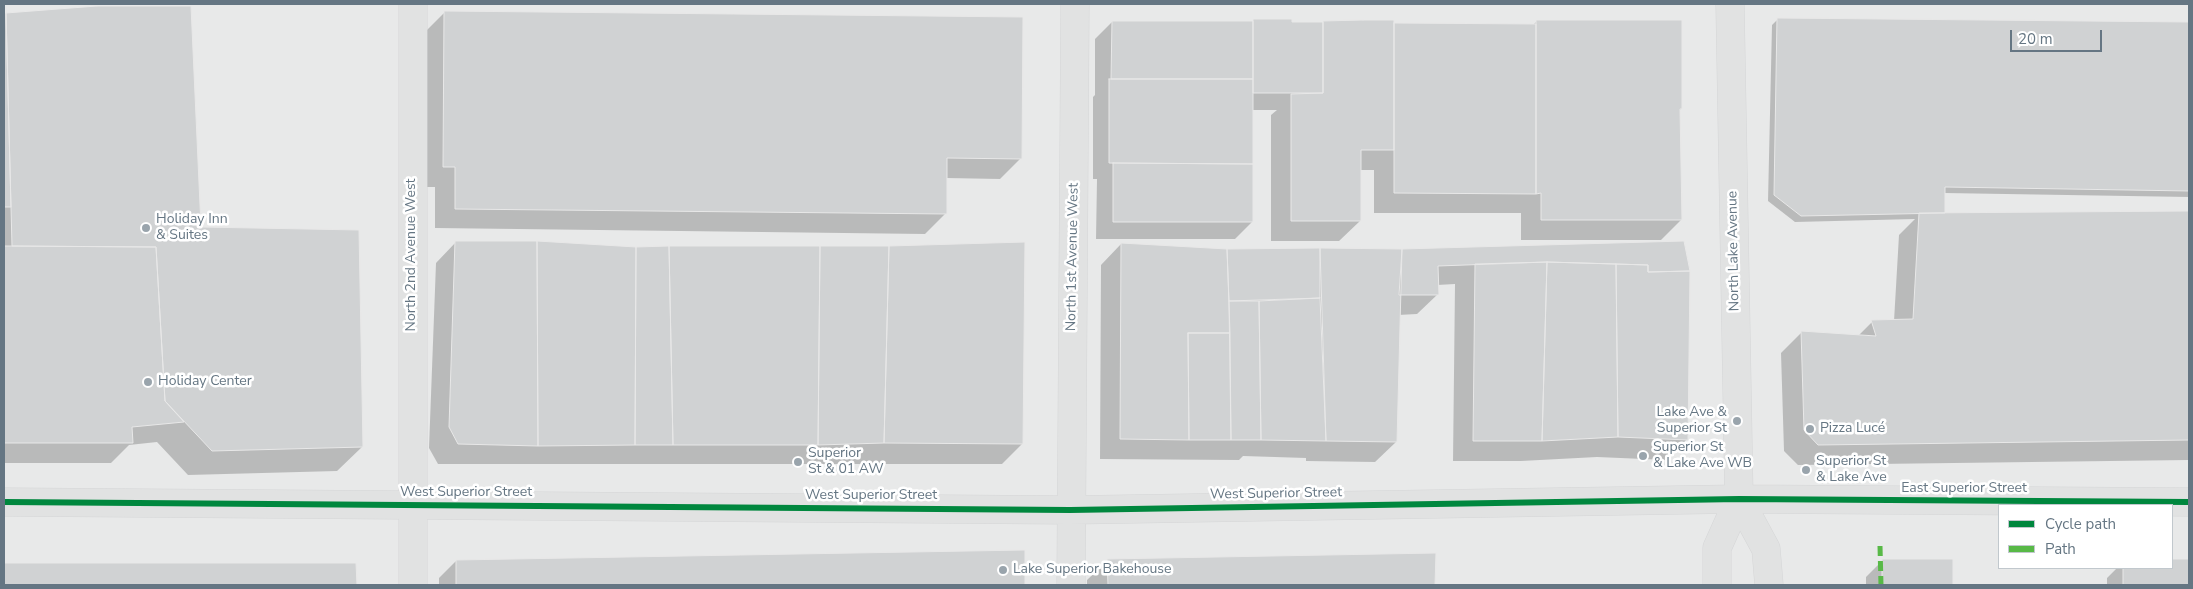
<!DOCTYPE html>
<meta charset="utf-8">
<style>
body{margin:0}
#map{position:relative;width:2193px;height:589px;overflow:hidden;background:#f9f9f9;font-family:"Nunito Sans",sans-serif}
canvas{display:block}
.frame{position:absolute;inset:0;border:5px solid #657683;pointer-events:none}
.legend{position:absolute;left:1998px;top:504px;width:175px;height:65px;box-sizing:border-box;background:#fff;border:1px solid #c1c8cd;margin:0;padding:6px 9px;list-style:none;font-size:15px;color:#657683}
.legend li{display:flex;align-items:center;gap:10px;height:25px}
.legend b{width:25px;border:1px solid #c1c8cd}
.scale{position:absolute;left:2010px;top:30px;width:92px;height:22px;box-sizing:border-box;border:2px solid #657683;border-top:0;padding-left:6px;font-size:15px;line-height:18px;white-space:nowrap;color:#657683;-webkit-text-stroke:4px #fff;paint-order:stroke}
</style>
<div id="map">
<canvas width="2193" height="589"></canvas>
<div class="frame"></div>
<ul class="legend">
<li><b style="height:6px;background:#00873e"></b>Cycle path</li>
<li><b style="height:6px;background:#58b947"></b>Path</li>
</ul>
<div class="scale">20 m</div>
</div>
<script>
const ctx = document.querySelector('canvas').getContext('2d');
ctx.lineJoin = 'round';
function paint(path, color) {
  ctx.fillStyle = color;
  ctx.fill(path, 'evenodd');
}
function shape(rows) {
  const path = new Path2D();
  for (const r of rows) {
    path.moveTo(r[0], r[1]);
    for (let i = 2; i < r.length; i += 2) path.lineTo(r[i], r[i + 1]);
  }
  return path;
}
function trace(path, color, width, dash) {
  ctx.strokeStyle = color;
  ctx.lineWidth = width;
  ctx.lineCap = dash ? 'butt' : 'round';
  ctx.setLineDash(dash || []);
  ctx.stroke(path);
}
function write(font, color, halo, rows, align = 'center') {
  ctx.font = font + ' "Nunito Sans",sans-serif';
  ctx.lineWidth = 5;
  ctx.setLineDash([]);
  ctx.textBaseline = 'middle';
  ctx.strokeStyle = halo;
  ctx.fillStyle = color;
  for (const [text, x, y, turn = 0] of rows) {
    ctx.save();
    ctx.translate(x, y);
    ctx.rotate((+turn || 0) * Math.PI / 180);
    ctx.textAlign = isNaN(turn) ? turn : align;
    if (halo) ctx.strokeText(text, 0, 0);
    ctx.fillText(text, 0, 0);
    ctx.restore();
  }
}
paint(shape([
 [4,4,2189,4,2189,585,4,585],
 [1999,505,2172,505,2172,568,1999,568]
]), '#e8e9e9');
paint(shape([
 [97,7,200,228,362,447,337,471,188,475,157,442,129,445,111,463,4,463,4,15],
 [445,12,1021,158,1000,179,946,178,945,214,925,234,435,228,435,187,423,187,425,32],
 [1778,19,2189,23,2189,197,1944,193,1942,214,2189,213,2189,460,1798,465,1784,451,1781,353,1801,333,1858,336,1872,322,1894,321,1899,235,1915,219,1795,222,1768,201,1772,25],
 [1537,21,1681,109,1679,111,1681,220,1661,240,1521,240,1521,213,1374,213,1374,170,1360,170,1360,221,1339,241,1271,241,1271,115,1277,110,1252,110,1252,222,1235,239,1096,239,1097,179,1093,179,1093,97,1095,95,1095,39,1112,22,1533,25],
 [456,242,1022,444,1002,464,438,464,429,448,436,263],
 [1683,242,1687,439,1667,460,1597,457,1521,461,1453,461,1455,284,1437,285,1438,294,1417,314,1398,315,1396,442,1375,462,1306,461,1306,458,1243,456,1239,460,1100,459,1101,265,1121,244,1227,250,1402,251],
 [1023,552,1024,585,439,585,439,578,456,561],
 [1435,554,1434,585,1087,585,1087,580,1108,560],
 [1883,560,1952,560,1952,585,1866,585,1866,577],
 [2172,560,2189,560,2189,585,2107,585,2107,578,2117,568,2172,568],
 [4,564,355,564,355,585,4,585]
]), '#0003');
const building = shape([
 [97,6,191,6,201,227,359,230,363,447,212,451,165,401,156,247,12,246,6,13,97,6],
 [444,11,1023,17,1022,159,947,158,947,214,455,209,455,167,443,167,444,11],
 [4,13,6,13,11,207,4,207,4,13],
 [1777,18,2189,22,2189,191,1945,187,1945,213,1801,216,1774,195,1777,18],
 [1253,19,1292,19,1292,22,1323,22,1323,93,1253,93,1253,19],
 [1363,20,1394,20,1394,150,1361,150,1361,221,1291,221,1291,94,1323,93,1323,21,1363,20],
 [1536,20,1682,20,1682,109,1680,109,1682,220,1541,220,1541,193,1536,194,1536,20],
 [1112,21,1253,21,1253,79,1111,79,1112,21],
 [1394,23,1536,24,1536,194,1394,193,1394,23],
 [1109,79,1253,79,1253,164,1109,163,1109,79],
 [1113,163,1253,164,1253,222,1113,222,1113,163],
 [2189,211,2189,440,1818,445,1804,430,1801,331,1876,336,1871,320,1913,319,1919,213,2189,211],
 [455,241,537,241,538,446,458,444,449,427,455,241],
 [537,241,636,247,635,445,538,446,537,241],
 [1684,241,1690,271,1648,272,1648,265,1547,262,1438,266,1439,295,1399,295,1402,249,1684,241],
 [1025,242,1023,444,884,443,889,246,1025,242],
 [1121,243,1227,249,1230,333,1188,333,1189,440,1120,439,1121,243],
 [4,246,156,247,165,401,184,422,132,427,133,443,4,443,4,246],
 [669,246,673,445,635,445,636,247,669,246],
 [669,246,820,246,818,445,673,445,669,246],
 [820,246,889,246,884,443,818,445,820,246],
 [1320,248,1320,298,1229,301,1227,249,1320,248],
 [1320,248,1402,249,1397,442,1326,441,1320,248],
 [1547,262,1542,441,1473,441,1475,264,1547,262],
 [1547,262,1616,264,1618,437,1542,441,1547,262],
 [1616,264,1648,265,1648,272,1690,271,1688,440,1618,437,1616,264],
 [1320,298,1326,441,1261,440,1259,301,1320,298],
 [1229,301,1259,301,1261,440,1231,440,1229,301],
 [1188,333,1230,333,1231,440,1189,440,1188,333],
 [1025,550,1025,585,456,585,456,560,1025,550],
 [1436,553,1435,585,1108,585,1107,559,1436,553],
 [1882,559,1953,559,1953,585,1882,585,1882,559],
 [2172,559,2189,559,2189,585,2123,585,2123,568,2172,568,2172,559],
 [4,563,356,563,357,585,4,585,4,563]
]);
paint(building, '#d0d2d3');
trace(building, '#e8e8e8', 1);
const secondary = shape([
 [413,4,413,585],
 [1739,499,1766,549,1769,585],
 [4,502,1070,510,1739,499,2189,502],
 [1071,585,1075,4],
 [1717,585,1717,548,1739,499,1730,4]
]);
trace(secondary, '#d5d6d7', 29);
trace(secondary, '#e1e2e2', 28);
trace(shape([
 [1880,546,1881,585]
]), '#58b947', 5, [10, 5]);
trace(shape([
 [4,502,1070,510,1739,499,2189,502]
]), '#00873e', 6);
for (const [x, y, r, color] of [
 [146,228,5,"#99a4ac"],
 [148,382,5,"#99a4ac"],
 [1737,421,5,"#99a4ac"],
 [1810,429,5,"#99a4ac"],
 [1643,456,5,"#99a4ac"],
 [798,462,5,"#99a4ac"],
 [1806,470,5,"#99a4ac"],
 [1003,570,5,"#99a4ac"]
]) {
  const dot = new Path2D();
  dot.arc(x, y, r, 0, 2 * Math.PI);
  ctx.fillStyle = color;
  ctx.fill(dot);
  trace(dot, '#fff', 2);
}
write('14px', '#657683', '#fff', [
 ["Holiday Inn",156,220],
 ["& Suites",156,236],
 ["Holiday Center",158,382],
 ["Lake Ave &",1727,413,"right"],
 ["Superior St",1727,429,"right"],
 ["Pizza Lucé",1820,429],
 ["Superior St",1653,448],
 ["& Lake Ave WB",1653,464],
 ["Superior",808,454],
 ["St & 01 AW",808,470],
 ["Superior St",1816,462],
 ["& Lake Ave",1816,478],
 ["Lake Superior Bakehouse",1013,570]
], 'left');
write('14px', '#657683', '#fff', [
 ["North Lake Avenue",1734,251,-91],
 ["North 2nd Avenue West",412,255,-90],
 ["North 1st Avenue West",1073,257,-89],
 ["East Superior Street",1964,489],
 ["West Superior Street",466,493],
 ["West Superior Street",1276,494,-1],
 ["West Superior Street",871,496]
]);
</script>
